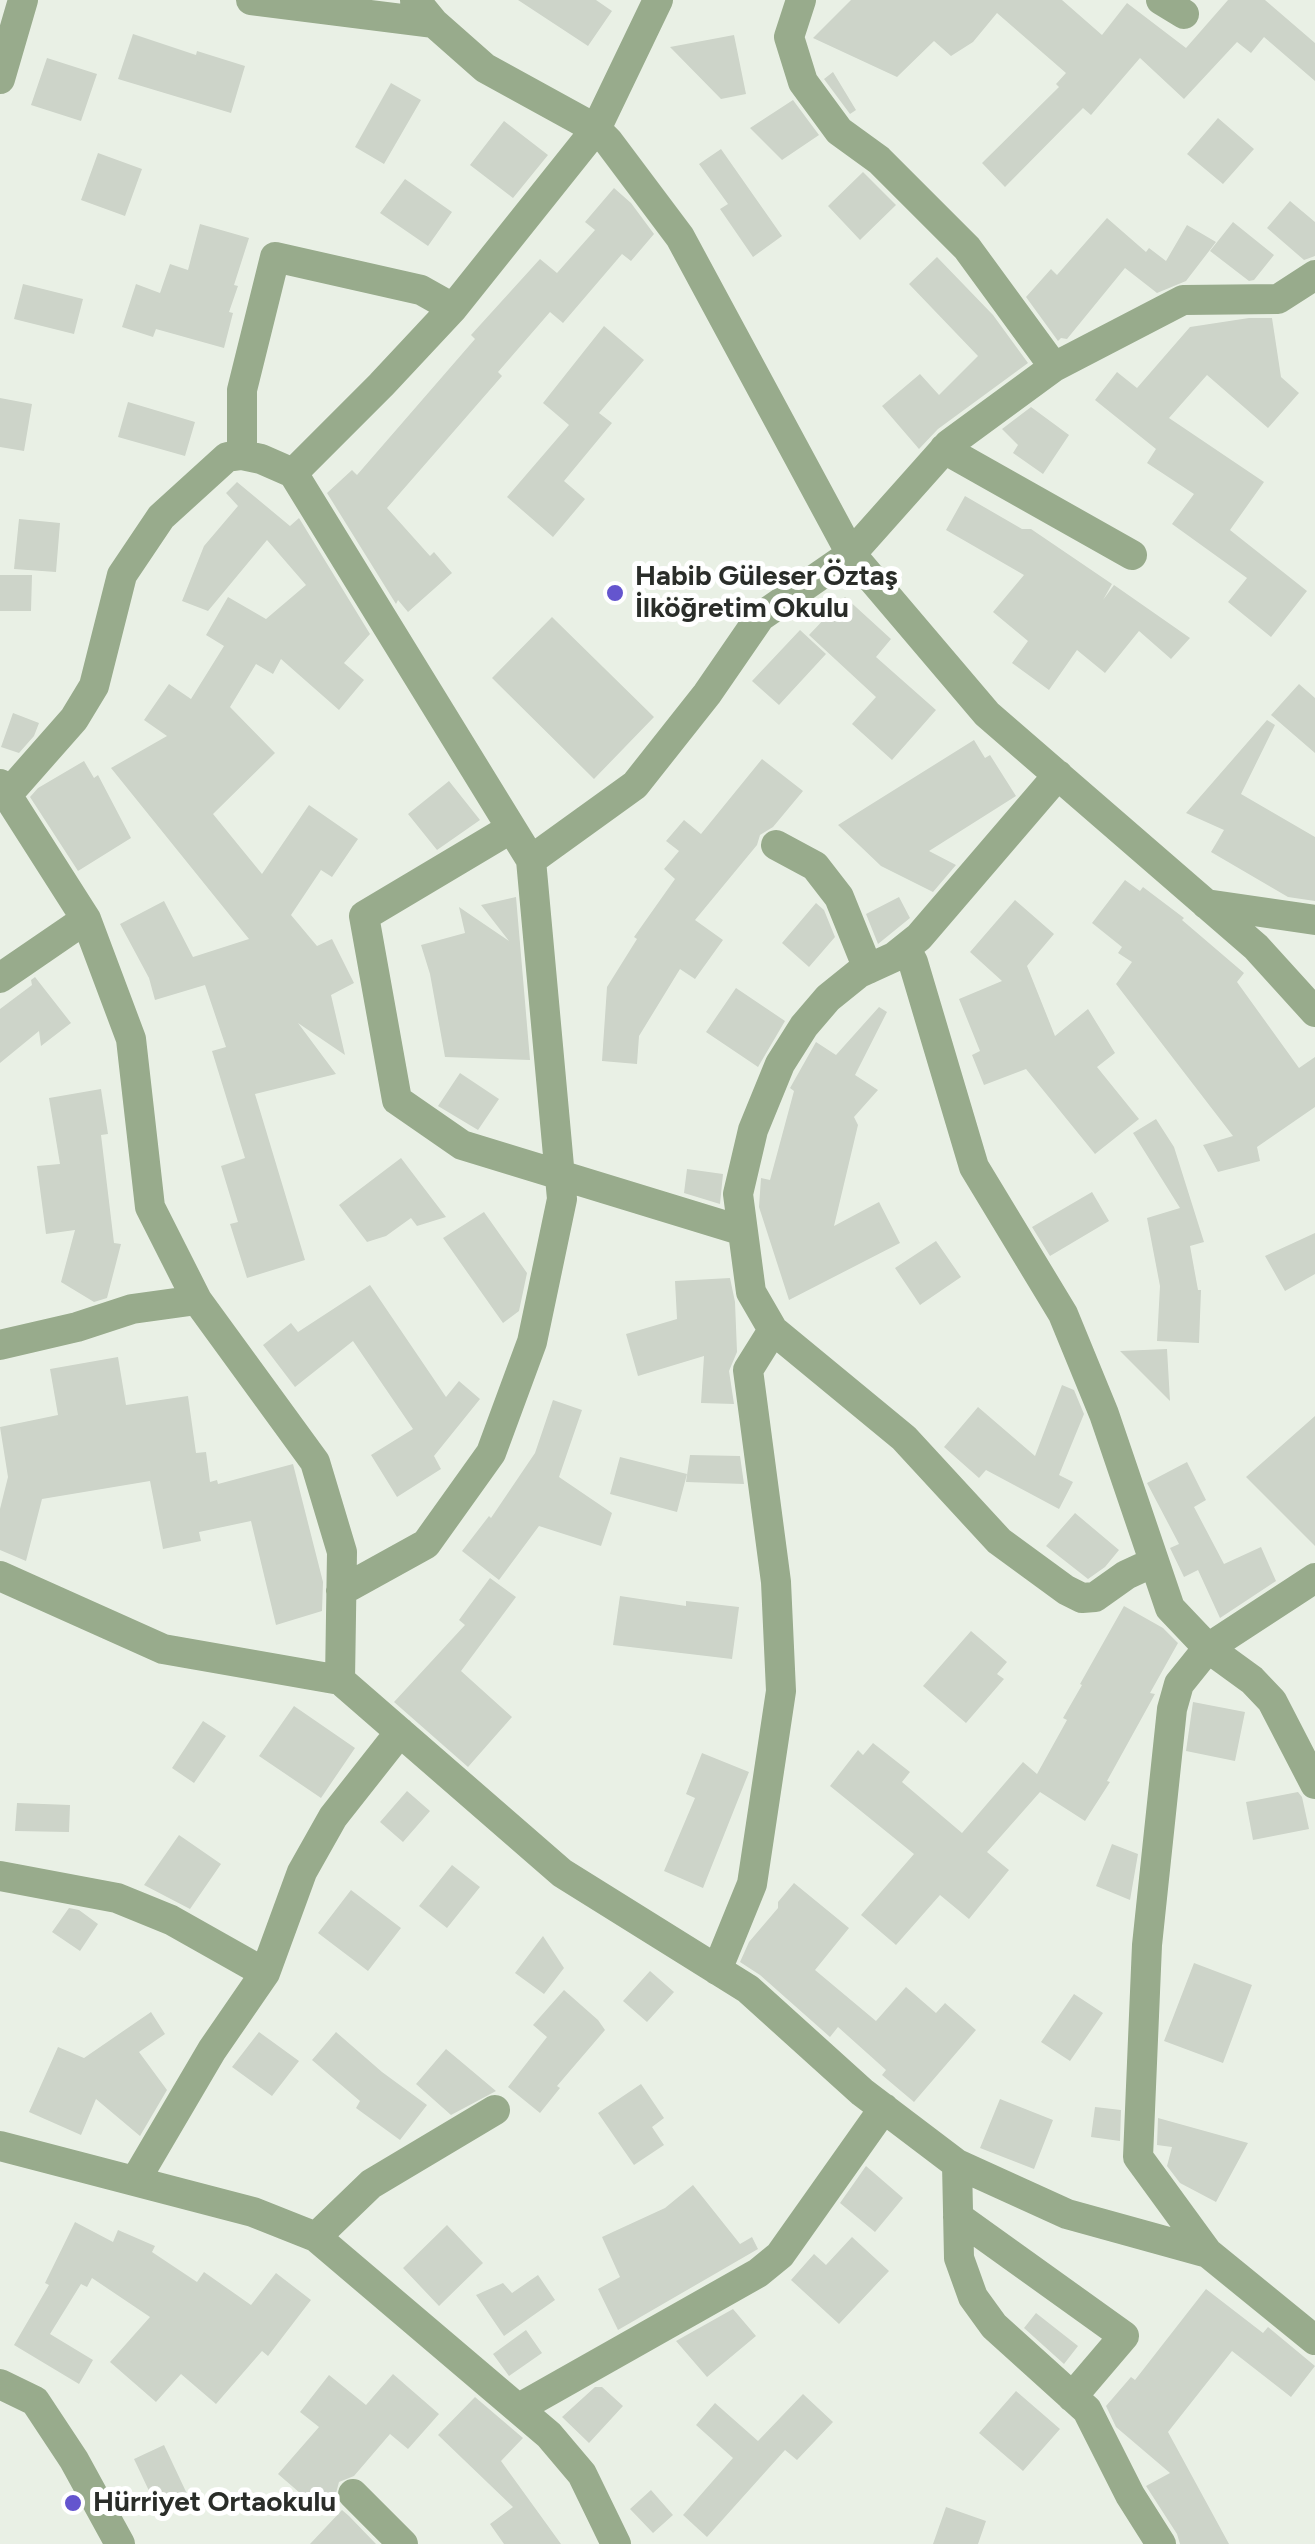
<!DOCTYPE html>
<meta charset="utf-8">
<style>
body{margin:0}
canvas{display:block;background:#e9f0e5}
</style>
<canvas width="1315" height="2544"></canvas>
<script>
const ctx = document.querySelector('canvas').getContext('2d');
ctx.lineJoin = 'round';
function paint(path, color) {
  ctx.fillStyle = color;
  ctx.fill(path, 'evenodd');
}
function shape(rows) {
  const path = new Path2D();
  for (const r of rows) {
    path.moveTo(r[0], r[1]);
    for (let i = 2; i < r.length; i += 2) path.lineTo(r[i], r[i + 1]);
  }
  return path;
}
function trace(path, color, width, dash) {
  ctx.strokeStyle = color;
  ctx.lineWidth = width;
  ctx.lineCap = dash ? 'butt' : 'round';
  ctx.setLineDash(dash || []);
  ctx.stroke(path);
}
function write(font, color, halo, rows, align = 'center') {
  ctx.font = font + ' Figtree,sans-serif';
  ctx.lineWidth = 10;
  ctx.setLineDash([]);
  ctx.textBaseline = 'middle';
  ctx.strokeStyle = halo;
  ctx.fillStyle = color;
  for (const [text, x, y, turn = 0] of rows) {
    ctx.save();
    ctx.translate(x, y);
    ctx.rotate((+turn || 0) * Math.PI / 180);
    ctx.textAlign = isNaN(turn) ? turn : align;
    if (halo) ctx.strokeText(text, 0, 0);
    ctx.fillText(text, 0, 0);
    ctx.restore();
  }
}
paint(shape([
 [518,0,596,0,612,11,588,46],
 [851,0,1062,0,1102,35,1127,3,1186,48,1228,0,1265,0,1315,43,1315,81,1264,37,1251,53,1237,42,1184,99,1140,58,1091,115,1083,108,1005,187,982,163,1059,87,1056,84,1066,73,997,13,973,42,951,56,934,41,897,77,813,38],
 [133,34,196,55,197,51,245,66,231,113,118,79],
 [734,35,746,94,721,99,670,47],
 [47,58,97,74,81,121,31,105],
 [833,72,856,110,850,114,824,79],
 [391,83,421,100,384,164,355,147],
 [793,100,819,135,782,160,750,128],
 [1218,118,1254,149,1223,184,1187,154],
 [504,121,548,155,513,198,470,165],
 [721,149,782,236,753,257,720,209,728,204,699,164],
 [98,153,142,169,125,216,81,200],
 [863,172,896,205,860,240,828,206],
 [405,179,452,212,428,246,380,213],
 [614,188,631,203,654,234,631,261,622,254,563,323,550,312,498,372,502,376,387,508,430,556,434,552,452,573,408,612,398,600,396,604,327,493,352,470,357,475,475,339,471,335,540,259,557,273,595,230,585,222],
 [1290,201,1315,222,1315,256,1304,260,1267,228],
 [1107,218,1146,252,1149,248,1166,261,1187,225,1216,242,1186,281,1157,293,1125,268,1067,339,1061,338,1058,341,1026,297,1051,269,1057,275],
 [1233,222,1274,255,1254,280,1249,281,1210,251],
 [200,224,249,238,234,285,238,286,229,312,233,313,224,348,156,329,153,337,122,327,136,284,160,293,170,264,188,270],
 [937,257,993,315,1028,363,938,429,919,449,882,406,920,374,939,395,978,356,909,284],
 [23,284,83,299,74,334,14,319],
 [1249,318,1272,318,1281,377,1299,393,1268,428,1207,375,1169,418,1264,482,1230,530,1307,591,1271,637,1228,602,1247,578,1172,524,1194,494,1147,463,1156,449,1095,400,1117,372,1137,388,1190,327],
 [604,326,644,360,599,413,612,423,564,481,585,499,553,537,507,497,569,425,543,403],
 [0,398,32,404,24,451,0,447],
 [128,402,195,422,185,456,118,437],
 [1031,407,1069,435,1043,474,1013,453,1018,445,1002,429],
 [237,482,290,526,299,518,370,634,344,663,364,680,339,710,281,659,273,674,256,664,230,707,275,753,213,814,262,874,309,805,358,839,332,877,321,870,291,915,317,946,332,939,354,983,331,995,345,1055,298,1023,336,1074,255,1094,305,1260,247,1278,230,1224,238,1222,221,1166,245,1158,212,1051,226,1047,205,985,155,1000,149,978,120,924,164,901,193,957,249,939,111,768,167,736,144,720,169,684,191,699,224,646,206,635,228,597,266,619,306,585,267,540,208,611,182,601,204,546,238,506,226,493],
 [965,496,1022,529,1031,529,1112,584,1103,600,1114,585,1190,638,1171,659,1139,631,1105,673,1077,650,1049,690,1012,663,1028,641,993,612,1024,575,946,530],
 [19,519,60,523,56,572,14,569],
 [0,575,32,575,31,611,0,611],
 [845,597,891,639,876,657,936,710,892,760,852,724,876,697,809,635],
 [552,617,654,717,594,779,492,678],
 [800,630,826,654,779,705,752,681],
 [1299,684,1315,698,1315,753,1271,715],
 [13,713,39,723,34,736,19,753,1,747],
 [1267,720,1275,725,1241,794,1315,837,1315,901,1288,897,1211,852,1224,830,1186,813],
 [974,740,985,758,990,755,1016,796,929,851,956,865,933,892,881,866,838,825],
 [762,759,803,791,773,827,760,835,757,845,695,920,723,940,695,979,680,969,639,1036,637,1064,602,1061,607,987,637,939,634,937,675,879,664,869,679,851,666,841,684,820,701,834],
 [84,761,94,778,98,775,131,838,78,871,30,797,38,788],
 [449,781,480,820,437,850,408,814],
 [1125,880,1140,891,1143,887,1184,918,1182,920,1244,973,1237,982,1299,1068,1315,1057,1315,1107,1257,1147,1260,1161,1218,1172,1203,1145,1233,1136,1116,984,1132,962,1118,953,1122,947,1092,923],
 [516,897,530,1060,445,1057,430,974,421,945,465,933,459,907,509,941,481,905],
 [899,897,910,918,878,944,866,914],
 [1015,900,1054,934,1027,966,1055,1036,1088,1009,1115,1053,1097,1067,1139,1119,1095,1154,1026,1069,984,1085,972,1055,980,1051,959,999,1002,981,970,952],
 [816,903,824,910,835,937,809,967,782,943],
 [35,977,71,1023,41,1046,39,1031,0,1063,0,1009,32,985,31,980],
 [736,988,785,1021,758,1067,706,1032],
 [879,1007,887,1012,855,1075,878,1090,854,1117,858,1125,834,1226,879,1202,900,1243,789,1300,759,1207,761,1178,770,1180,794,1091,790,1088,816,1042,836,1055],
 [460,1073,499,1099,478,1130,438,1106],
 [101,1089,108,1134,101,1135,114,1243,121,1244,107,1298,94,1302,61,1282,75,1230,46,1234,37,1166,60,1164,49,1098],
 [1156,1119,1174,1147,1204,1242,1190,1246,1198,1290,1201,1290,1199,1343,1157,1341,1160,1286,1147,1218,1180,1208,1133,1133],
 [401,1158,446,1217,417,1226,411,1218,386,1236,367,1242,339,1205],
 [687,1169,723,1174,720,1204,684,1193],
 [1092,1192,1109,1221,1050,1256,1032,1227],
 [484,1212,527,1273,519,1311,503,1323,443,1238],
 [1315,1233,1315,1274,1285,1291,1265,1256],
 [936,1241,961,1277,920,1305,895,1268],
 [730,1278,735,1302,737,1352,729,1371,734,1404,701,1403,704,1356,638,1376,626,1334,677,1319,675,1281],
 [370,1285,446,1397,459,1381,480,1399,434,1456,441,1469,397,1497,371,1455,413,1429,353,1341,295,1387,263,1345,291,1323,298,1332],
 [1167,1349,1170,1401,1120,1351],
 [118,1357,126,1405,188,1396,196,1453,206,1452,210,1482,217,1480,218,1484,293,1464,323,1582,322,1611,276,1625,251,1521,199,1532,201,1541,163,1549,150,1481,42,1499,26,1561,0,1550,0,1509,8,1477,0,1427,58,1415,50,1369],
 [1062,1385,1074,1390,1084,1414,1059,1475,1073,1482,1059,1509,986,1470,979,1478,944,1447,978,1407,1035,1456],
 [553,1400,582,1410,559,1477,612,1513,601,1546,539,1526,499,1580,462,1551,489,1516,491,1518,535,1453],
 [1315,1416,1315,1546,1246,1477],
 [690,1455,740,1456,744,1484,686,1482],
 [620,1457,687,1474,677,1512,610,1494],
 [1187,1462,1206,1500,1194,1507,1224,1564,1261,1547,1276,1581,1220,1618,1198,1570,1184,1577,1170,1548,1179,1544,1147,1483],
 [1075,1513,1119,1550,1105,1567,1088,1579,1046,1546],
 [490,1578,516,1597,461,1671,512,1717,468,1767,394,1702,465,1625,459,1620],
 [620,1596,686,1606,686,1601,739,1607,732,1659,613,1645],
 [1124,1606,1163,1628,1178,1643,1150,1693,1155,1694,1107,1781,1110,1782,1085,1821,1040,1792,987,1852,1009,1870,969,1919,940,1895,896,1945,861,1915,914,1854,830,1786,858,1750,863,1755,873,1743,910,1772,902,1782,962,1833,1023,1762,1037,1774,1067,1720,1063,1718,1082,1685,1080,1684],
 [971,1631,1007,1662,997,1674,1004,1679,966,1723,923,1686],
 [1193,1702,1245,1712,1235,1761,1186,1751],
 [294,1706,355,1748,321,1798,259,1756],
 [203,1721,226,1736,194,1783,172,1768],
 [702,1753,749,1772,703,1888,664,1871,695,1798,686,1794],
 [407,1791,430,1811,403,1842,380,1822],
 [1298,1792,1302,1797,1309,1829,1253,1840,1246,1802],
 [17,1803,70,1805,69,1832,15,1831],
 [179,1835,221,1864,190,1909,144,1885],
 [1112,1844,1138,1854,1130,1900,1096,1886],
 [452,1865,480,1887,447,1928,419,1906],
 [794,1883,849,1928,815,1970,876,2021,906,1987,936,2013,945,2003,976,2030,914,2102,882,2075,886,2070,838,2027,830,2037,760,1975,740,1962,749,1942,778,1908,778,1902],
 [351,1890,401,1928,368,1971,318,1933],
 [69,1908,79,1910,98,1924,80,1951,52,1932],
 [543,1936,564,1968,544,1994,515,1973],
 [1194,1963,1252,1985,1223,2063,1164,2041],
 [650,1971,674,1992,647,2022,623,2001],
 [564,1990,598,2020,605,2030,557,2086,560,2088,540,2113,508,2087,547,2037,533,2025],
 [1074,1994,1103,2013,1070,2061,1041,2042],
 [151,2012,165,2034,139,2052,167,2090,140,2136,96,2099,81,2135,29,2112,58,2047,84,2058],
 [259,2032,299,2061,272,2096,232,2067],
 [336,2032,382,2072,427,2105,400,2140,356,2108,360,2101,312,2060],
 [446,2049,496,2091,451,2115,416,2084],
 [641,2084,664,2118,652,2127,664,2145,634,2165,598,2113],
 [1000,2099,1053,2120,1034,2169,980,2148],
 [1095,2107,1121,2110,1120,2141,1091,2137],
 [1158,2118,1248,2143,1216,2202,1180,2183,1167,2166,1172,2147,1157,2145],
 [866,2166,903,2198,875,2232,840,2203],
 [693,2185,740,2244,752,2237,758,2249,618,2330,598,2289,620,2277,602,2237,665,2208],
 [75,2222,113,2242,118,2230,155,2246,152,2252,197,2282,204,2272,251,2305,276,2273,311,2300,268,2356,262,2351,216,2404,181,2374,156,2402,110,2362,150,2317,92,2278,87,2287,81,2284,50,2334,93,2360,79,2384,14,2345,49,2285,45,2283],
 [447,2225,483,2263,439,2306,403,2268],
 [852,2237,889,2271,839,2324,791,2280,814,2254,826,2265],
 [538,2275,555,2300,504,2336,476,2295,503,2283,512,2293],
 [1206,2289,1263,2333,1268,2327,1315,2366,1291,2397,1232,2351,1168,2432,1229,2544,1180,2544,1177,2534,1146,2486,1170,2473,1116,2427,1106,2406,1131,2377,1135,2380],
 [733,2309,756,2336,707,2377,676,2341],
 [1036,2313,1078,2346,1064,2364,1024,2328],
 [526,2330,542,2353,509,2376,493,2354],
 [393,2374,439,2414,408,2449,390,2434,354,2476,339,2482,335,2497,322,2512,278,2474,319,2427,300,2412,329,2375,366,2405],
 [595,2387,602,2387,623,2406,589,2443,562,2417],
 [1016,2391,1060,2429,1023,2471,979,2433],
 [803,2394,833,2422,797,2460,785,2450,707,2537,683,2515,733,2458,696,2425,715,2403,758,2441],
 [475,2397,523,2438,501,2461,561,2544,504,2544,490,2524,513,2507,438,2435],
 [164,2445,188,2496,158,2510,134,2459],
 [651,2490,673,2515,653,2533,630,2509],
 [946,2507,986,2521,978,2544,933,2544],
 [342,2510,349,2516,376,2544,310,2544]
]), '#cdd4c9');
trace(shape([
 [251,0,434,23],
 [415,0,434,23,485,68,596,129,608,141,680,237,851,554,987,714,1256,947,1315,1012],
 [801,0,789,37,803,82,839,131,879,160,967,248,1054,367],
 [1161,0,1184,14],
 [0,79,23,0],
 [944,449,1132,555],
 [242,455,242,390,275,257,421,290,453,308],
 [293,473,531,860,562,1199,532,1342,491,1453,426,1544,341,1591],
 [1058,775,919,937,894,957,859,973,828,998,804,1026,780,1064,753,1130,738,1194,751,1292,773,1330,904,1438,999,1541,1066,1590,1082,1598,1095,1597,1126,1575,1152,1563],
 [0,784,86,919,131,1039,150,1207,197,1300,315,1462,342,1552,340,1680],
 [7,795,74,719,94,686,122,575,161,517,227,457,242,455,261,459,293,473,381,385,453,308,596,129,658,0],
 [510,829,364,916,397,1100,462,1145,743,1231],
 [776,845,815,866,839,897,868,969],
 [531,860,635,785,707,694,760,617,851,554,949,444,1054,367,1183,300,1278,299,1315,275],
 [1206,904,1315,920],
 [906,949,913,962,974,1167,1063,1314,1104,1414,1170,1608,1208,1648,1252,1680,1272,1701,1315,1784],
 [0,978,86,919],
 [0,1345,77,1327,132,1309,197,1300],
 [0,1576,163,1649,340,1680,562,1873,748,1989,862,2092,957,2164,1067,2214,1208,2253],
 [1315,1578,1208,1648,1179,1684,1172,1709,1147,1945,1138,2157,1208,2253,1315,2340],
 [0,1876,117,1898,171,1920,265,1973],
 [717,1970,752,1884,781,1691,776,1582,748,1370,773,1330],
 [0,2146,253,2212,316,2237,549,2435,582,2474,616,2544],
 [957,2164,959,2258,973,2297,994,2326,1087,2410,1130,2495,1161,2544],
 [135,2181,212,2050,265,1973,302,1872,333,1817,400,1732],
 [958,2217,1124,2336,1072,2397],
 [316,2237,371,2184,495,2110],
 [0,2384,35,2401,74,2460,120,2544],
 [519,2408,758,2273,780,2255,884,2108],
 [353,2494,403,2544]
]), '#98ab8c', 30);
for (const [x, y, r, color] of [
 [615,593,10,"#6455ce"],
 [73,2503,10,"#6455ce"]
]) {
  const dot = new Path2D();
  dot.arc(x, y, r, 0, 2 * Math.PI);
  ctx.fillStyle = color;
  ctx.fill(dot);
  trace(dot, '#fff', 4);
}
write('bold 28px', '#2a2d29', '#fff', [
 ["Habib Güleser Öztaş",635,577],
 ["İlköğretim Okulu",635,609],
 ["Hürriyet Ortaokulu",93,2503]
], 'left');
</script>
